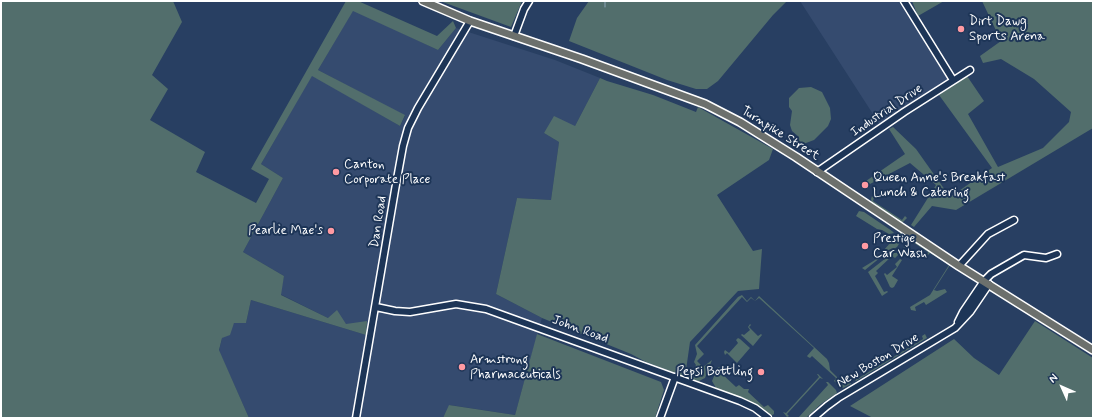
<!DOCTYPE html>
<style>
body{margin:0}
#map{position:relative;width:1094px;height:419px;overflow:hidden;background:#283f62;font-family:Mynerve,sans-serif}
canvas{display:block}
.frame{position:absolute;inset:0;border:2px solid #fff;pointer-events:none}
.north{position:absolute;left:1042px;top:367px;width:40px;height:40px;-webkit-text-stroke:3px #1d3557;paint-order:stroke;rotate:315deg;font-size:11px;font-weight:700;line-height:16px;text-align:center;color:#fff}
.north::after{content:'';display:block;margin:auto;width:14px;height:18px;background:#fff;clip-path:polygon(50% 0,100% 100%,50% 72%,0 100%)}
</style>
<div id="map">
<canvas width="1094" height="419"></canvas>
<div class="frame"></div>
<div class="north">N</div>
</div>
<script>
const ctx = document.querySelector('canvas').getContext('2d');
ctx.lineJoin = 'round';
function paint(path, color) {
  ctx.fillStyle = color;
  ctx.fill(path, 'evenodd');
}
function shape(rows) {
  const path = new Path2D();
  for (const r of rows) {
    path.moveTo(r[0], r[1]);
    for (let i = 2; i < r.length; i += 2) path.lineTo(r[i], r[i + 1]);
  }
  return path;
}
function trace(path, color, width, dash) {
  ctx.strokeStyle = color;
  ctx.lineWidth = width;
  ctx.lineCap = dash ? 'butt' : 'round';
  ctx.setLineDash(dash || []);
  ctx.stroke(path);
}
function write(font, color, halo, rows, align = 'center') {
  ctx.font = font + ' Mynerve,sans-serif';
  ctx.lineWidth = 4;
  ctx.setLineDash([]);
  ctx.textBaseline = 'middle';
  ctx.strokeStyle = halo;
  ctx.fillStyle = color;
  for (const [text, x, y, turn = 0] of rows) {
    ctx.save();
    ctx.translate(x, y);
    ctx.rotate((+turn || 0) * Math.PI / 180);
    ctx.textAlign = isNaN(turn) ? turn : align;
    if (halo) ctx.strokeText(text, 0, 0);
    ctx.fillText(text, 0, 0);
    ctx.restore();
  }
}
paint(shape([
 [800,1,898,1,950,79,880,125],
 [353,10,438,50,456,28,555,60,600,78,575,126,544,133,559,142,551,200,517,198,496,294,542,318,515,415,450,405,443,418,249,418,219,351,222,338,234,323,246,323,251,300,366,335,346,324,328,318,280,294,284,276,243,252,283,178,261,164,312,75,400,126,405,116,318,70]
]), '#354b6f');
paint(shape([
 [1,1,173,1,182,22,152,75,168,89,150,120,205,152,196,172,256,203,269,179,251,169,346,1,358,1,437,36,453,21,456,28,438,50,353,11,318,70,405,115,400,126,312,76,261,164,283,178,243,252,284,276,281,295,328,318,337,310,346,324,367,321,366,335,251,300,246,323,234,323,230,335,222,338,219,350,249,418,1,418],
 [440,1,522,1,511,27],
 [589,1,787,1,773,15,718,81,707,89,696,89,667,80,569,41,577,18],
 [912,1,944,1,918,16],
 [982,1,1093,1,1093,128,956,210,932,206,914,227,911,225,936,185,910,163,870,184,866,181,905,154,889,129,893,127,916,149,950,197,992,168,939,95,967,76,984,101,968,114,998,167,1043,148,1069,122,1071,112,1034,79,1001,59,983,63,980,56,1001,41],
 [600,78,607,81,653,95,696,112,698,107,773,149,769,160,717,195,753,251,762,249,759,289,738,291,690,342,685,377,690,376,690,373,695,375,701,373,698,371,698,369,695,367,696,365,694,362,697,354,695,345,738,297,742,295,747,301,751,297,755,301,759,296,827,359,829,363,830,370,837,377,837,380,839,380,841,377,845,376,845,375,851,384,843,388,834,381,836,378,812,356,810,358,808,357,807,356,814,348,759,298,755,301,751,298,747,302,742,297,697,346,704,354,697,361,703,367,712,360,705,378,699,381,694,380,646,362,631,354,542,318,496,294,517,198,551,200,559,142,544,133,554,116,575,126],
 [811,87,822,92,830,108,831,119,828,126,814,140,798,146,797,142,799,137,792,131,790,125,792,111,789,107,789,98,799,88],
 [872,196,874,198,873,201,902,220,905,216,907,218,903,222,900,222,872,204,871,199],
 [859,211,864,212,892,231,894,233,889,234,882,230,877,229,856,216],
 [900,232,903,234,904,236,897,247,881,257,865,270,862,268,875,260],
 [912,239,950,265,934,290,937,291,945,289,947,292,926,305,924,302,915,307,916,311,911,310,910,307,930,295,949,265,930,253,927,256,928,252,911,241,902,251,907,241],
 [894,253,897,253,898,255,895,258,892,256,876,271,878,273,875,276,884,292,887,291,888,292,882,296,868,272,886,258],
 [900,259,902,260,892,276,898,280,894,287,892,288,890,287,884,274,885,273,887,275,897,267,895,264],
 [1035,321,1093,358,1093,418,873,418,850,406,954,339,974,358,999,375],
 [750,324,751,325,749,327,758,336,761,334,762,335,753,346,741,335,742,334,744,335,750,330,748,327],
 [537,334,661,382,664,390,655,418,443,418,449,405,515,415],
 [925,334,927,338,856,381,855,380,854,377,857,379,923,339,922,336],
 [738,338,740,339,750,348,737,363,727,353,725,355,724,352,725,350,729,353,738,343,736,340],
 [718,367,721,368,719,371,736,387,739,385,744,389,749,389,748,392,764,407,768,405,774,411,774,414,771,416,749,401,716,388,712,381],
 [817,374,818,374,823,379,820,378,787,414,789,416,787,417,783,412,786,413,819,377],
 [826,382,828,382,836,390,837,393,821,404,806,418,798,418,828,385]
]), '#526e6c');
trace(shape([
 [605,1,605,7]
]), '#8ca4b6', 1);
const minor = shape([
 [904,1,953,80],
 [514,36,524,9,529,1],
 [817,172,904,112,970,70],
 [959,266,988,234,1014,220],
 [376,307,395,311,410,312,456,304,486,309,740,401,755,408,768,418],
 [958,322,963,312,984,281,991,274,1024,255,1046,258,1057,254],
 [356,418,395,190,403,146,408,128,418,108,470,21],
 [660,418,675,377],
 [813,418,827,406,838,398,955,328,970,312,989,284]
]);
const major = shape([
 [423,1,470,21,582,59,705,104,740,122,796,157,959,266,1093,350]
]);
trace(minor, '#fff', 9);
trace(major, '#fff', 10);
trace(minor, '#1d3557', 6);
trace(major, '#6c706d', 7);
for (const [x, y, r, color] of [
 [961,29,4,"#ff9aa2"],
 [336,172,4,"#ff9aa2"],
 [865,185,4,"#ff9aa2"],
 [331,231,4,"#ff9aa2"],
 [865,246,4,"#ff9aa2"],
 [462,367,4,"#ff9aa2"],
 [761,372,4,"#ff9aa2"]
]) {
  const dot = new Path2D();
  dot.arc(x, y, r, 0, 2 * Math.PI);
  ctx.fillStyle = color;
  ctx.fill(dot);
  trace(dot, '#1d3557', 1.5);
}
write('13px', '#fff', '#1d3557', [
 ["Dirt Dawg",969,22],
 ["Sports Arena",969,37],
 ["Canton",344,165],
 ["Corporate Place",344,180],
 ["Queen Anne's Breakfast",873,178],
 ["Lunch & Catering",873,193],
 ["Pearlie Mae's",323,231,"right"],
 ["Prestige",873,239],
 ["Car Wash",873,254],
 ["Armstrong",470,360],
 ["Pharmaceuticals",470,375],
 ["Pepsi Bottling",753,372,"right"]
], 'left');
write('13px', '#fff', '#1d3557', [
 ["Industrial Drive",887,111,-34],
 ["Turnpike Street",780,134,32],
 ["Dan Road",379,222,-81],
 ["John Road",580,330,20],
 ["New Boston Drive",878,361,-31]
]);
</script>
